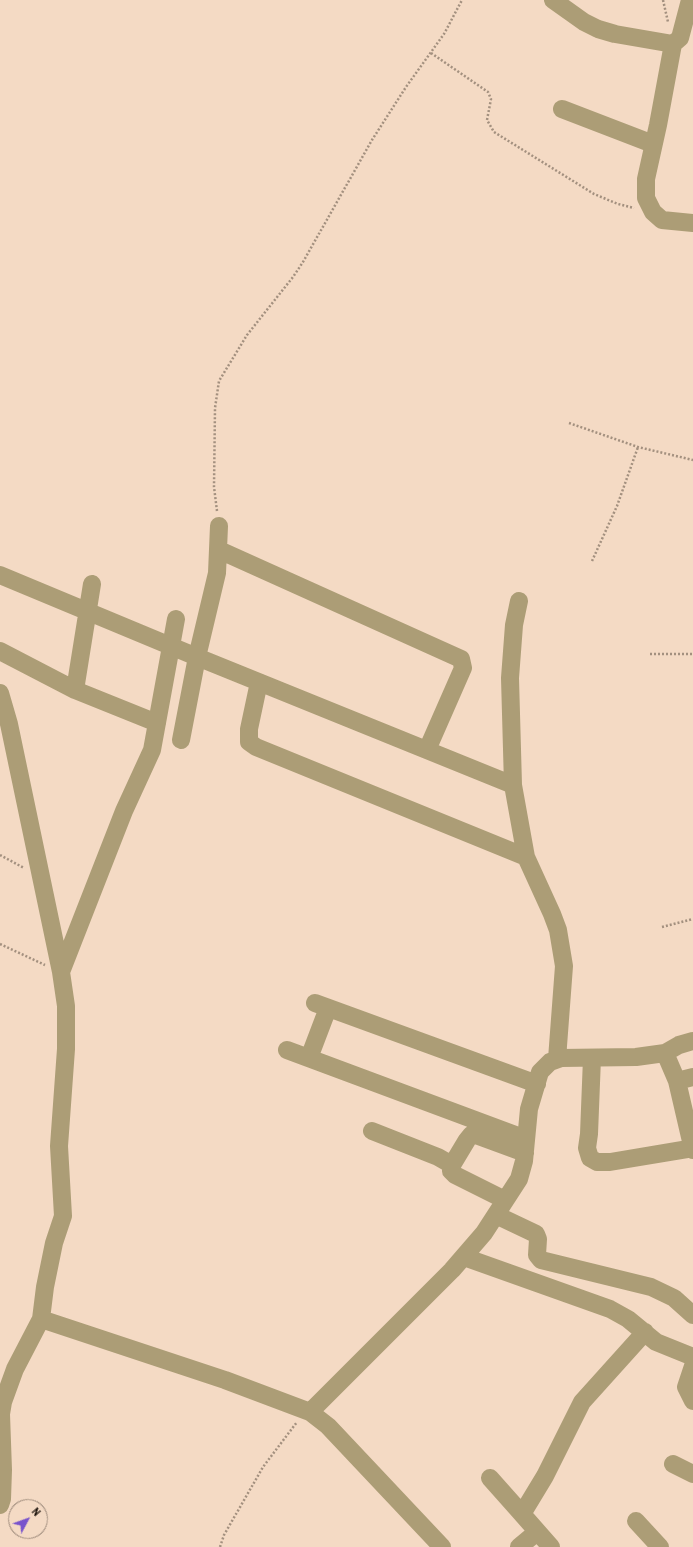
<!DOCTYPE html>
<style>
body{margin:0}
#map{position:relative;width:693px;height:1547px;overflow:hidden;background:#f4dac4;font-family:"Archivo Narrow",sans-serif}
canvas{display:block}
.north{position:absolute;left:8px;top:1499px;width:40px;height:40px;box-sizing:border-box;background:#f4dac4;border:1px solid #9a8778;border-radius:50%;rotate:49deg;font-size:11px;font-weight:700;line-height:16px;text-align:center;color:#130b05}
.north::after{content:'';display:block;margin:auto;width:14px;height:18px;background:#7853cc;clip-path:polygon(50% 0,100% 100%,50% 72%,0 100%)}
</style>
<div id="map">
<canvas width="693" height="1547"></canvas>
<div class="north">N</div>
</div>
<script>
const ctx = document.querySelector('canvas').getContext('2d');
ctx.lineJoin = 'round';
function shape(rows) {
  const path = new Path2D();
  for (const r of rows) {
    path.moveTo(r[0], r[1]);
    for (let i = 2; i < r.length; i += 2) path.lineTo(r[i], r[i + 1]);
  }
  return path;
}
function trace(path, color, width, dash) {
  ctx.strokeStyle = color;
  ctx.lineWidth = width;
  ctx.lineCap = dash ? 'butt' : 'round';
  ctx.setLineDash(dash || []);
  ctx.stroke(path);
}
trace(shape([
 [663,0,668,22],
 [431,53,488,92,491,99,487,120,494,132,594,194,618,204,634,208],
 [569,423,638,447,693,460],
 [217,511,214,487,215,408,219,381,247,335,293,277,303,262,372,140,406,87,444,34,462,0],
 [592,561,617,506,638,447],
 [650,654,693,654],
 [0,855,24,868],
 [662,927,693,919],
 [0,944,45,965],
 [220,1547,224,1535,263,1467,297,1422]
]), '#a3907f', 2.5, [2, 2]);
trace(shape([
 [553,0,584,22,598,29,615,34,673,44,658,125,646,179,646,198,653,212,662,220,693,223],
 [673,44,680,38,690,0],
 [562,109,653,144],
 [219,550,461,659,463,668,427,750],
 [0,575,197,657,513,785],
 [519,601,514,625,510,678,513,785,526,857,552,914,558,930,564,966,557,1059],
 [0,651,75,690,157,723],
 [259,682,249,729,249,742,256,747,526,857],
 [75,690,92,584],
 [0,693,9,724,61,972,66,1006,66,1049,59,1146,63,1216,54,1243,45,1287,41,1319,15,1369,3,1402,1,1414,3,1470,2,1499,0,1505],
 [181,740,197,657,217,573,219,526],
 [61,972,124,811,152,750,176,619],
 [315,1003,537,1084],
 [287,1050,526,1139],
 [665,1053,679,1045,693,1041],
 [309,1058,328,1008],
 [592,1058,589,1134,587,1148,590,1158,597,1162,610,1162,693,1148],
 [677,1081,693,1077],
 [372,1131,438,1157,452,1165],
 [505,1200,455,1175,451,1171,452,1165,467,1140,471,1135,476,1135,525,1153],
 [496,1215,536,1234,538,1239,537,1255,541,1260,651,1287,674,1298,693,1315],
 [464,1257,610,1309,628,1319,656,1342,693,1357],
 [41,1319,225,1380,310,1412,328,1426,442,1547],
 [693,1366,686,1387,693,1401],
 [310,1412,452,1270,484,1233,519,1179,524,1161,529,1109,540,1072,550,1062,561,1058,636,1057,665,1053,677,1081,693,1150],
 [673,1464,693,1474],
 [490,1478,522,1514],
 [636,1521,660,1547],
 [519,1547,537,1532],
 [551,1547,522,1514,545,1476,582,1402,645,1332]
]), '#ac9d76', 18);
</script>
